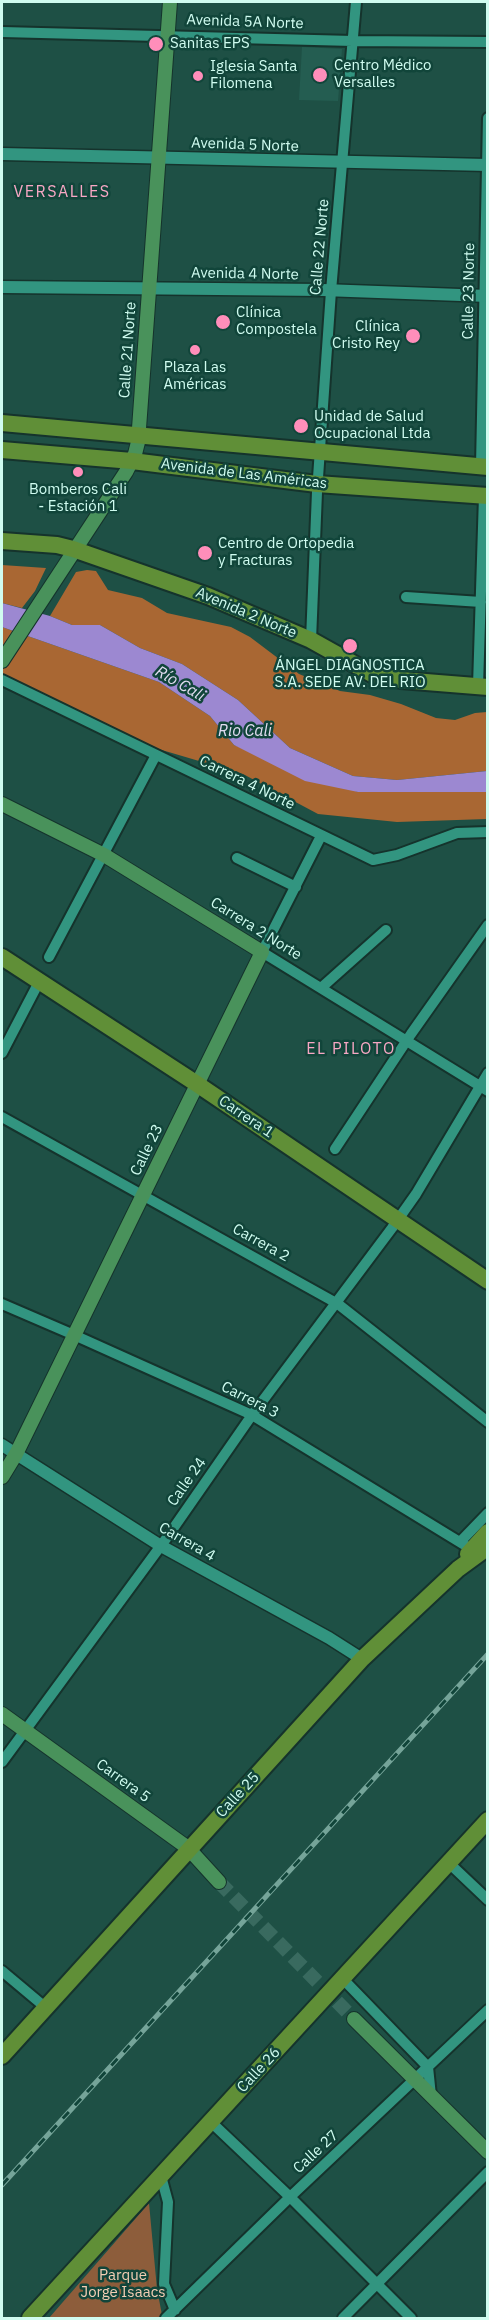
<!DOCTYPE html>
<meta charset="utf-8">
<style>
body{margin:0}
#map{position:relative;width:489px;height:2320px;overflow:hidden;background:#1e5045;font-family:"IBM Plex Sans",sans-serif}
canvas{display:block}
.frame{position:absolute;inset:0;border:3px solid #d0fcf0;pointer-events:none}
</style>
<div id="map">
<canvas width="489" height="2320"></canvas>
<div class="frame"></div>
</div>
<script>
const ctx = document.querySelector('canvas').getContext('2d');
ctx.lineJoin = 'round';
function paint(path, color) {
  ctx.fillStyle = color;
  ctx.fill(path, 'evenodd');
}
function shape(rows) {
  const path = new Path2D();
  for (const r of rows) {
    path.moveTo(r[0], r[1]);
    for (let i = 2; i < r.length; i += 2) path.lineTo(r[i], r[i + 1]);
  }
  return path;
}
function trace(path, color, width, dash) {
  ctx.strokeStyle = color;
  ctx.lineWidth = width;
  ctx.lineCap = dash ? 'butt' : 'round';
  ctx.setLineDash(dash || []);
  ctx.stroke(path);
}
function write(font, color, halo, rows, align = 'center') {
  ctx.font = font + ' "IBM Plex Sans",sans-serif';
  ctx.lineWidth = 5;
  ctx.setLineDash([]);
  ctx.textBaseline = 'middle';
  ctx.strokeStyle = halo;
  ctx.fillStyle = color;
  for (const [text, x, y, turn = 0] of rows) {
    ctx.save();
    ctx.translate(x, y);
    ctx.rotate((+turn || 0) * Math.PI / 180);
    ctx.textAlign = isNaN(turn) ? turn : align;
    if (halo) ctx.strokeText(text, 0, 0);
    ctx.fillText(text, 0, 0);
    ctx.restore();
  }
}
paint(shape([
 [302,47,342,49,338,101,299,100]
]), '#245d51');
paint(shape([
 [149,2203,157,2289,162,2315,157,2318,49,2318]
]), '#8d5d3b');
paint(shape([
 [2,565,46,568,35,591,22,608,2,603],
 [87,570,96,571,108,590,142,598,167,613,231,627,250,637,299,674,340,691,370,695,401,704,436,718,455,720,475,713,487,712,487,771,397,780,353,776,290,748,238,700,182,664,140,648,100,625,72,625,50,616,76,572],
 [2,627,159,682,210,716,234,745,358,792,487,792,487,819,397,822,318,814,243,774,155,748,2,674]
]), '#a96733');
paint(shape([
 [2,603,50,616,72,625,100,625,140,648,182,664,238,700,290,748,353,776,397,780,487,771,487,792,358,792,305,781,234,745,210,716,159,682,2,627]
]), '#9c88d1');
trace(shape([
 [219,1882,354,2019]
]), '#396a5f', 14, [14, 7]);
const minor = shape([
 [2,32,353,41,488,42],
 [481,466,488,118],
 [406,597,481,602],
 [311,640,317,492,331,291,356,2],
 [2,680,373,860,397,855,457,833,488,832],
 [478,686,484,496],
 [321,836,262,952,488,1091],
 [237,858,296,887],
 [49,957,156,755],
 [321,988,386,930],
 [2,1053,40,980],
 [2,1117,338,1304,488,1422],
 [335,1149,411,1034,488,925],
 [2,1304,74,1335,252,1415,471,1549],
 [460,1542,488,1513],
 [2,1762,168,1536,252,1415,392,1228,416,1194,488,1073],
 [448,1862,488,1900],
 [2,1971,45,2007],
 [343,1979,428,2067,431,2096],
 [211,2122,290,2197,411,2318],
 [161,2176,168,2202,164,2284,175,2310],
 [166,2318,290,2197,488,2010],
 [343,2318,488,2172]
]);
const tertiary = shape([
 [2,154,488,165],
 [2,287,323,290,488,296],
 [2,1445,161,1546,329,1638,362,1659]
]);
const secondary = shape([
 [2,661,126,472,135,454,138,442,170,2],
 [2,804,104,855,262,952,16,1454,2,1477],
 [2,1714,188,1848,219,1882],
 [354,2019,488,2152]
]);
const primary = shape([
 [2,423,488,467],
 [2,450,132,461,317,484,488,496],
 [2,541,57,545,73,549,208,596,311,640,372,674,401,680,488,687],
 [2,957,197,1084,488,1281],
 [468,1554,488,1532],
 [2,2056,362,1659,458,1569,488,1547],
 [30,2318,488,1820]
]);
trace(minor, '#15332c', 14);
trace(tertiary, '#15332c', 15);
trace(secondary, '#15332c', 16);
trace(primary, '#15332c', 20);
trace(minor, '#329580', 10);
trace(tertiary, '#329580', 12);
trace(secondary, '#49925b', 14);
trace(primary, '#608f37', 16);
const rail = shape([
 [2,2185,488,1654]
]);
trace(rail, '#75a499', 5);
trace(rail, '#11453a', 3, [9]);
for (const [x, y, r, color] of [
 [156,44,8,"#ff8eba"],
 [320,75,8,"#ff8eba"],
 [198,76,6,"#ff8eba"],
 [223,322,8,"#ff8eba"],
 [413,336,8,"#ff8eba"],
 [195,350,6,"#ff8eba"],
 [301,426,8,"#ff8eba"],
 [78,472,6,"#ff8eba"],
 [205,553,8,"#ff8eba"],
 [350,646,8,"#ff8eba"]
]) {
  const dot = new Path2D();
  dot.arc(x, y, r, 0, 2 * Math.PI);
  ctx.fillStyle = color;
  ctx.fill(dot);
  trace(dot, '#11453a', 2);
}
write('15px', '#d0fcf0', '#11453a', [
 ["Avenida 5A Norte",245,22,2],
 ["Avenida 5 Norte",245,145,2],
 ["Calle 22 Norte",320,247,-85],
 ["Avenida 4 Norte",245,274,1],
 ["Calle 23 Norte",469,291,-89],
 ["Calle 21 Norte",128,350,-86],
 ["Avenida de Las Américas",244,474,7],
 ["Avenida 2 Norte",246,613,23],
 ["Carrera 4 Norte",247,783,26],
 ["Carrera 2 Norte",256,929,32],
 ["Carrera 1",246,1117,34],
 ["Calle 23",147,1150,-64],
 ["Carrera 2",261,1243,29],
 ["Carrera 3",250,1400,27],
 ["Calle 24",187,1482,-55],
 ["Carrera 4",187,1542,30],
 ["Carrera 5",123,1781,36],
 ["Calle 25",238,1795,-47],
 ["Calle 26",259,2070,-47],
 ["Calle 27",316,2152,-43]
]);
write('15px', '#d0fcf0', '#11453a', [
 ["Sanitas EPS",170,44],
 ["Centro Médico",334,66],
 ["Versalles",334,83],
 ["Iglesia Santa",210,67],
 ["Filomena",210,84],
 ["Clínica",236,313],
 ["Compostela",236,330],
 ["Clínica",400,327,"right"],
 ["Cristo Rey",400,344,"right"],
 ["Plaza Las",195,368,"center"],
 ["Américas",195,385,"center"],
 ["Unidad de Salud",314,417],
 ["Ocupacional Ltda",314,434],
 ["Bomberos Cali",78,490,"center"],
 ["- Estación 1",78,507,"center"],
 ["Centro de Ortopedia",218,544],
 ["y Fracturas",218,561],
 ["ÁNGEL DIAGNOSTICA",350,666,"center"],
 ["S.A. SEDE AV. DEL RIO",350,683,"center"]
], 'left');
write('15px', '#f4ceb4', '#11453a', [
 ["Parque",123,2276],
 ["Jorge Isaacs",123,2293]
]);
ctx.letterSpacing = '1.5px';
write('16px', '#f7a7c4', '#11453a', [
 ["VERSALLES",62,192],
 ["EL PILOTO",351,1049]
]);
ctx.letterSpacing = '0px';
write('italic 16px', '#e2ddf2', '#11453a', [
 ["Río Cali",180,684,30],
 ["Rio Cali",245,731]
]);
</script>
